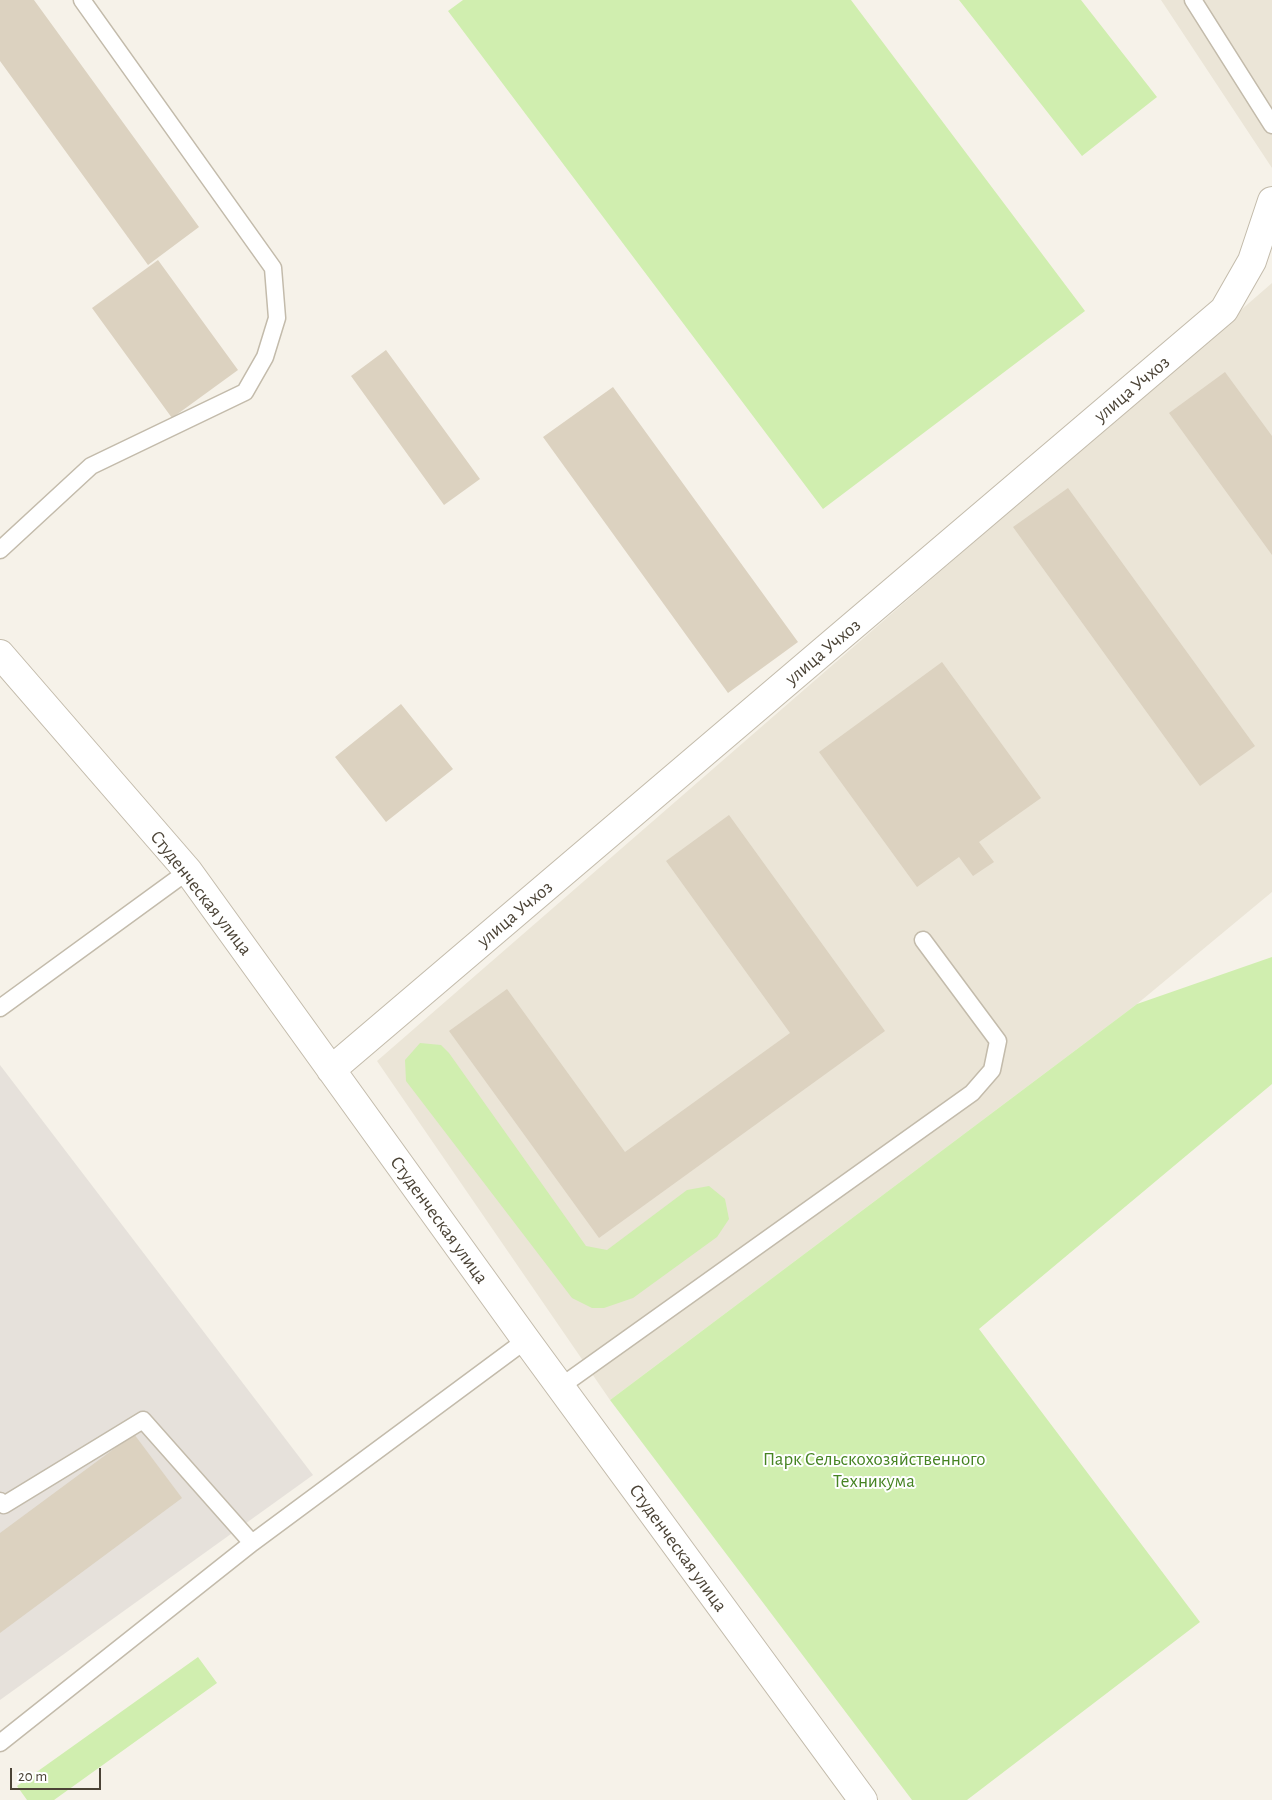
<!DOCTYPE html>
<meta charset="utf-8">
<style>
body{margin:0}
#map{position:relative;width:1272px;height:1800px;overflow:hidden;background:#f6f2e9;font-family:"Alegreya Sans",sans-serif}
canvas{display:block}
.scale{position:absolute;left:10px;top:1768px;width:91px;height:22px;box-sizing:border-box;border:2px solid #4b4336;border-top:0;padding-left:6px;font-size:15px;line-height:18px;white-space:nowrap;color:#4b4336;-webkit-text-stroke:4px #fff;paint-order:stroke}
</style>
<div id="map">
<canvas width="1272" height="1800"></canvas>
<div class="scale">20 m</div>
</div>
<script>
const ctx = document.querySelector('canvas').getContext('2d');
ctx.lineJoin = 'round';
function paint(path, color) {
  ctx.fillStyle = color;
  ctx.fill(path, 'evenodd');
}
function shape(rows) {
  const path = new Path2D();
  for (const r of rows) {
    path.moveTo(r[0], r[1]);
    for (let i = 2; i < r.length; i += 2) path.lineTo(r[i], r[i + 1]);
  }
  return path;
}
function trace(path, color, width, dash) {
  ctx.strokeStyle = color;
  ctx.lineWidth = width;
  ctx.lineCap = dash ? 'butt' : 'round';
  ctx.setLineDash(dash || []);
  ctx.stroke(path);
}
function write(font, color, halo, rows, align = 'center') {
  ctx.font = font + ' "Alegreya Sans",sans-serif';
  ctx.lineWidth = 4;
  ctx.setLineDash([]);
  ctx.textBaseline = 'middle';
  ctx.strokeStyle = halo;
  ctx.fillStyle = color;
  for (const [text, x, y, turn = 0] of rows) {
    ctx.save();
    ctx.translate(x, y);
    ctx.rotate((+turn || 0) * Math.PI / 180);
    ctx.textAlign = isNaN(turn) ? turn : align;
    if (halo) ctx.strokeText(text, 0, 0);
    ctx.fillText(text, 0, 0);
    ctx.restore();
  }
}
paint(shape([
 [1161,0,1272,0,1272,168],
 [1272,283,1272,892,1137,1004,610,1400,377,1061]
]), '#ebe5d7');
paint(shape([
 [0,1065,313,1475,0,1700]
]), '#e6e1db');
paint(shape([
 [463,0,851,0,1085,311,823,509,448,11],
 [959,0,1081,0,1157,97,1082,156],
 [1272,957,1272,1084,979,1329,1200,1622,967,1800,912,1800,610,1400,1137,1004],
 [420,1043,441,1045,449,1053,586,1246,607,1250,687,1190,709,1186,725,1199,729,1219,717,1237,633,1298,604,1308,592,1308,572,1298,406,1081,405,1060],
 [198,1657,217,1683,54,1800,27,1800,17,1786]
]), '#d0eeaf');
paint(shape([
 [0,0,34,0,199,227,148,265,0,61],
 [158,260,238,370,172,418,92,308],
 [386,350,480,479,444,505,351,376],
 [1225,372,1272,436,1272,555,1169,413],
 [613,387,798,642,728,693,543,437],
 [1068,488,1255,746,1200,786,1013,527],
 [942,662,1041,798,979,842,994,862,973,876,959,857,917,887,819,752],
 [401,704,453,769,386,822,335,757],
 [729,815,885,1031,599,1238,449,1031,507,989,625,1152,790,1033,666,861],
 [134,1434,182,1498,0,1633,0,1533]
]), '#dcd2c0');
const service = shape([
 [1193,0,1272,125],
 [0,550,91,466,245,392,265,357,277,318,273,268,82,0],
 [0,1008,188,871],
 [560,1387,972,1093,992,1070,998,1041,923,940],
 [0,1501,4,1505,143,1420,252,1543],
 [0,1743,252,1543,526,1340]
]);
const minor = shape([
 [0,654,188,871,526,1340,863,1800],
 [331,1070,1224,310,1252,261,1272,201]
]);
trace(service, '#c3bbab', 19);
trace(minor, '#c3bbab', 30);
trace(service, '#fff', 16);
trace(minor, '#fff', 28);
write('19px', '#4b4336', '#fff', [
 ["улица Учхоз",1132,389,-40],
 ["улица Учхоз",823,652,-40],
 ["Студенческая улица",201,893,52],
 ["улица Учхоз",515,914,-40],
 ["Студенческая улица",439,1220,54],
 ["Студенческая улица",678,1548,54]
]);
write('19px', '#468423', '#fff', [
 ["Парк Сельскохозяйственного",874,1459],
 ["Техникума",874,1481]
]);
</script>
